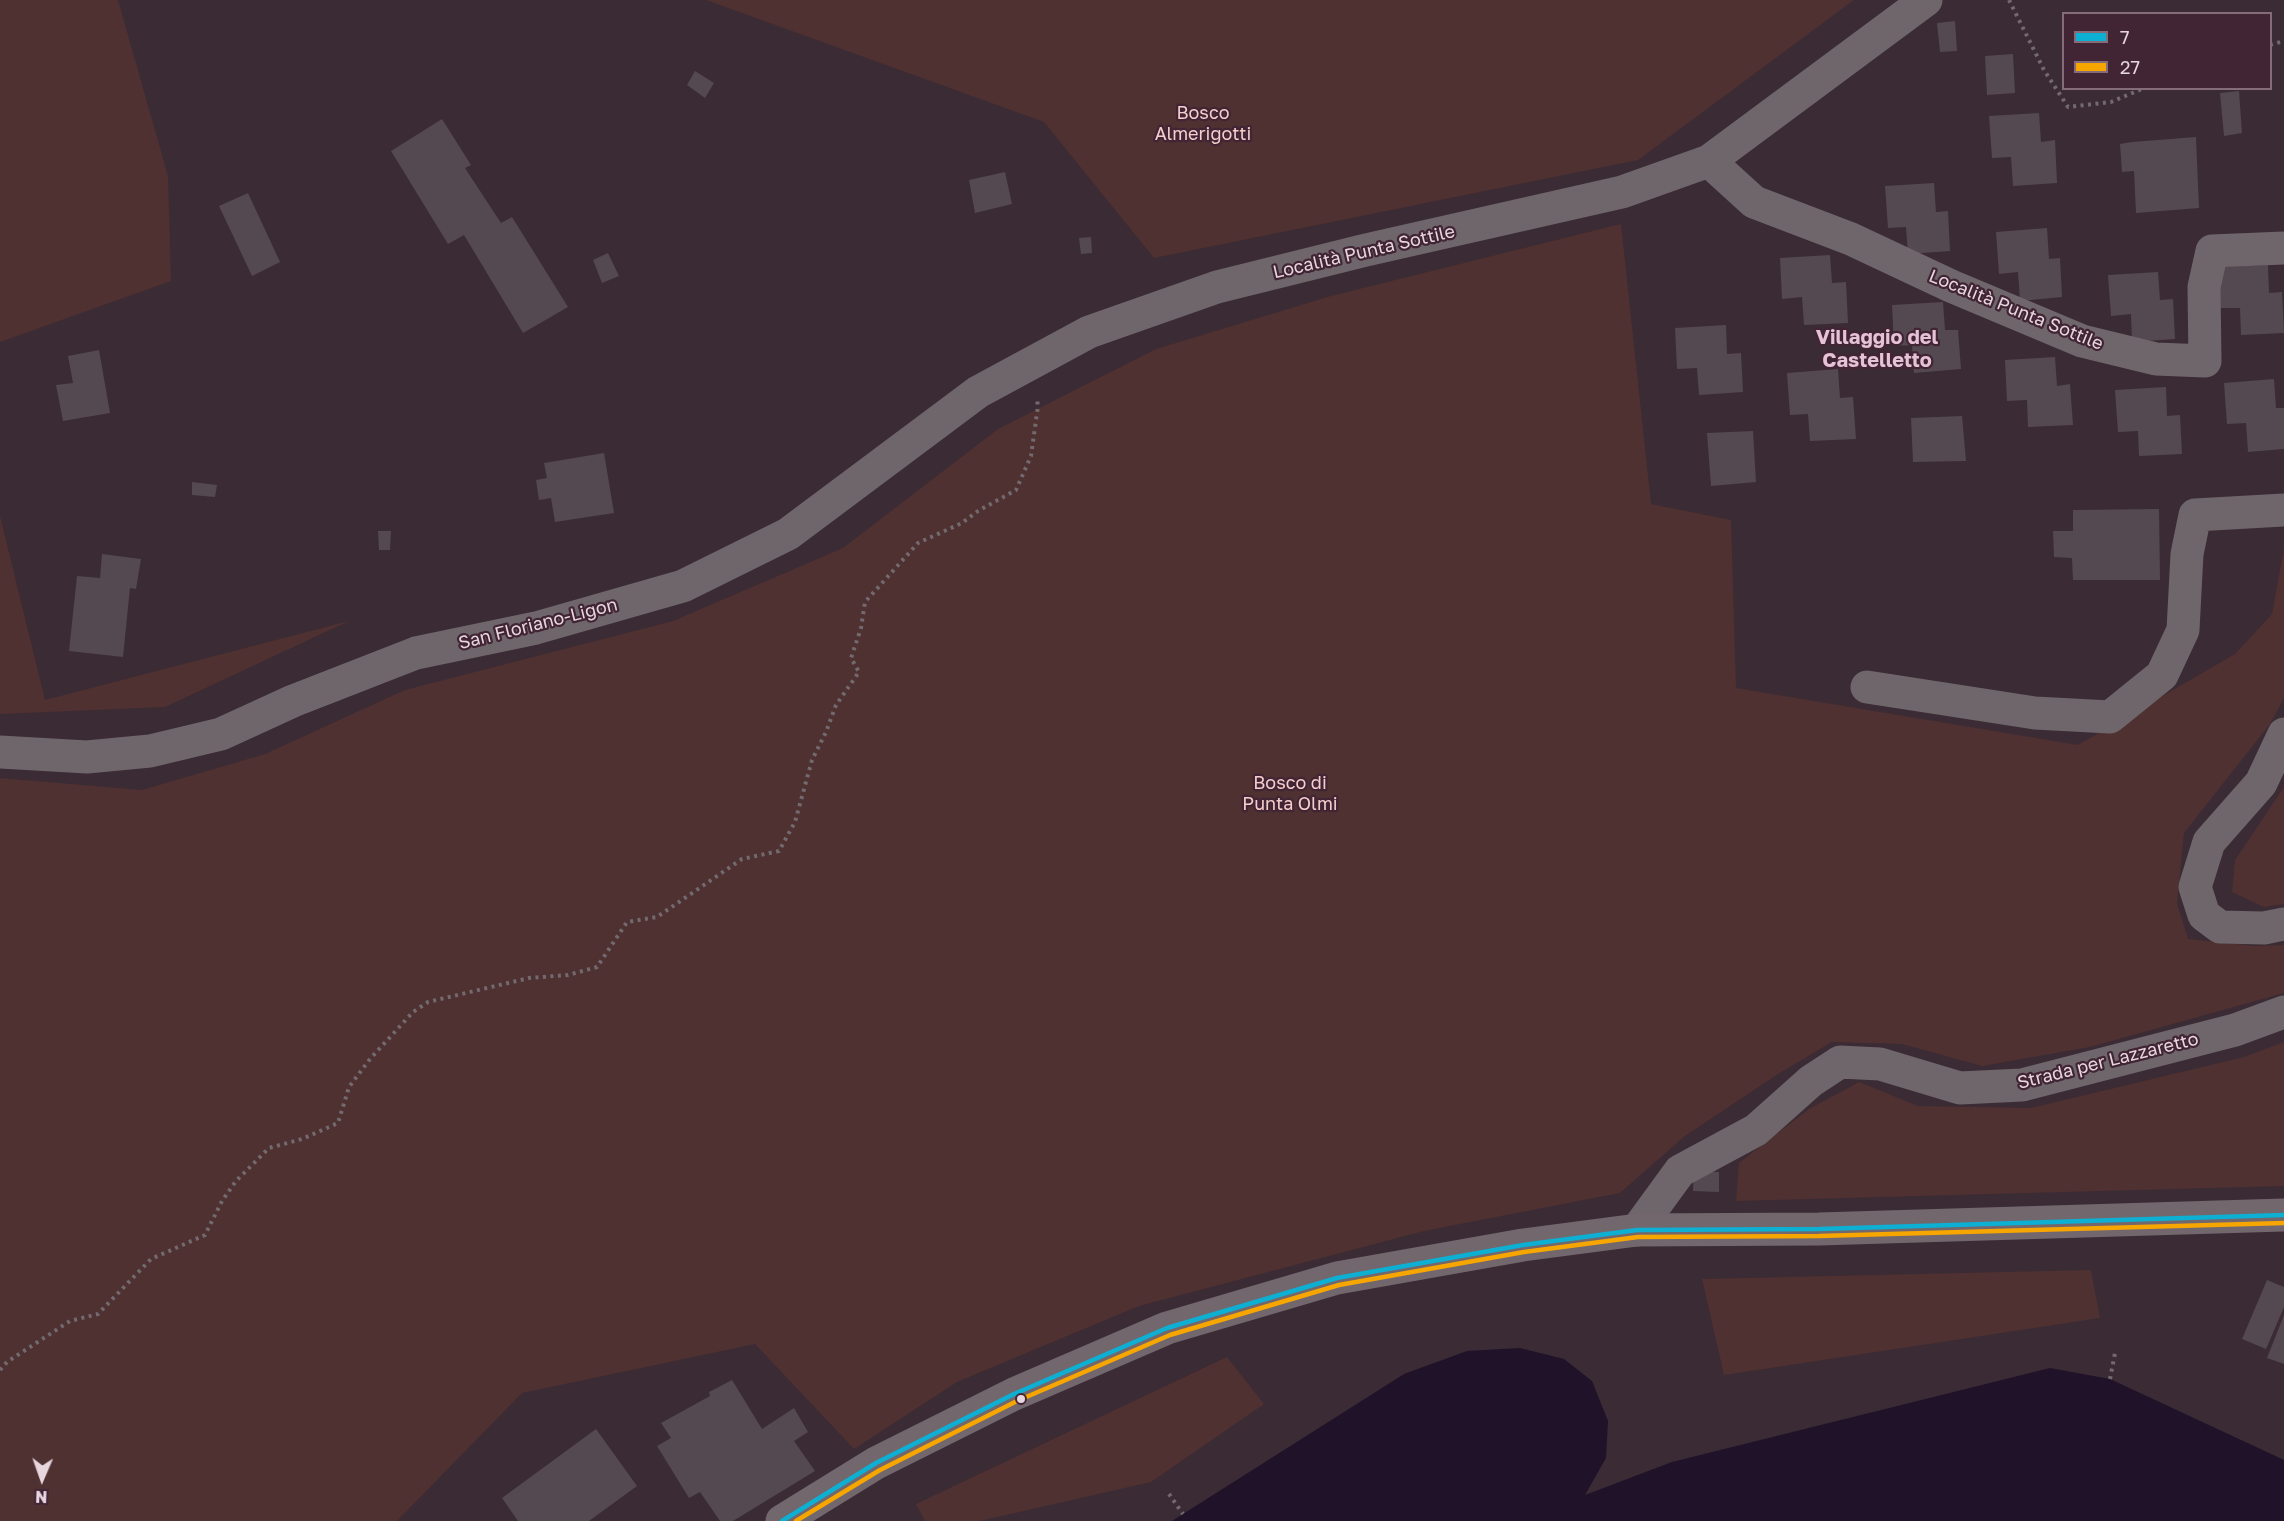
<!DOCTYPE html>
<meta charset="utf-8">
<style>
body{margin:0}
#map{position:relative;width:2284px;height:1521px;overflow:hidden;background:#3b2b34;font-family:"Golos Text",sans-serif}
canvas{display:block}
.legend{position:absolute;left:2062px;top:12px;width:210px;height:78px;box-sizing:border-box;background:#412535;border:2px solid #846c79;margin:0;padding:8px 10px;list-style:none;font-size:18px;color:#e8d6df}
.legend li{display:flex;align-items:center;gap:12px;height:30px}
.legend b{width:30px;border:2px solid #846c79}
.north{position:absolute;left:12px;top:1449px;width:60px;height:60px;-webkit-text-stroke:4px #412535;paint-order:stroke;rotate:182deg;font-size:16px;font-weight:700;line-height:24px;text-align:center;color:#e8d6df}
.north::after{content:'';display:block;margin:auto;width:21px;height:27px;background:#e8d6df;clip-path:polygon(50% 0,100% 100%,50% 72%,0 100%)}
</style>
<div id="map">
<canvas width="2284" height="1521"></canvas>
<ul class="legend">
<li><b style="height:8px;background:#0dafd3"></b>7</li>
<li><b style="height:8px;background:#f7a600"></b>27</li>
</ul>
<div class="north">N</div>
</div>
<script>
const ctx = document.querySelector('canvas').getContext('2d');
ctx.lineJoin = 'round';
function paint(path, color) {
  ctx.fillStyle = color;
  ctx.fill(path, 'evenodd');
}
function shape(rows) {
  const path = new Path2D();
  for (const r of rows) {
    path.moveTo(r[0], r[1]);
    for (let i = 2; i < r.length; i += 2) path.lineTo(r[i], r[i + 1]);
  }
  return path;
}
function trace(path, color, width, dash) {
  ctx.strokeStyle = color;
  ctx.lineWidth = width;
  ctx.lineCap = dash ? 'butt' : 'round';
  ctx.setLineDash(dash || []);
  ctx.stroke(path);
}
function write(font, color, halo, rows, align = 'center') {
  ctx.font = font + ' "Golos Text",sans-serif';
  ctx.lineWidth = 4.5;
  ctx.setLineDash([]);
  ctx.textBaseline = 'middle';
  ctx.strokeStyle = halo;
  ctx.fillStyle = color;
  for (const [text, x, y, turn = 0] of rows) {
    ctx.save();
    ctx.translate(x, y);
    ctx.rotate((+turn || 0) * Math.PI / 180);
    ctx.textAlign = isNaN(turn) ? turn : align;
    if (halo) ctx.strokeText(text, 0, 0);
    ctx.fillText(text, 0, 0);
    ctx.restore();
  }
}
paint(shape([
 [0,0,118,0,168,176,171,281,0,342],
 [706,0,1854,0,1638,160,1154,258,1044,122],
 [1621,224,1651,504,1731,520,1736,688,2078,745,2235,654,2272,614,2284,549,2284,698,2270,724,2184,833,2177,903,2188,939,2254,946,2284,945,2284,993,2090,1047,1982,1066,1902,1044,1832,1042,1778,1074,1685,1136,1620,1193,1424,1231,1139,1306,957,1382,854,1449,755,1344,522,1393,397,1521,0,1521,0,778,142,790,265,754,405,690,673,621,843,548,998,429,1156,349,1331,296],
 [0,516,45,700,349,621,165,707,0,714],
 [2284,787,2284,904,2264,907,2232,892,2235,860],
 [2284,1042,2284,1186,1736,1201,1739,1163,1809,1109,1859,1082,1918,1106,2031,1108,2244,1057],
 [2091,1270,2100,1318,1724,1375,1702,1279],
 [1227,1357,1264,1404,1151,1482,980,1521,925,1521,916,1504]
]), '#4f3131');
paint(shape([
 [1520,1348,1564,1359,1592,1381,1608,1421,1606,1458,1585,1495,1672,1462,2050,1368,2110,1379,2284,1460,2284,1521,1172,1521,1404,1374,1467,1351]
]), '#201229');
paint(shape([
 [1955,21,1957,51,1940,52,1937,23],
 [2013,54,2015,93,1987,95,1985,56],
 [695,71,714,83,705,98,687,85],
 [2239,91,2242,133,2224,136,2220,93],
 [2039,113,2041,142,2055,140,2057,183,2013,186,2011,157,1992,158,1989,116],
 [442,119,471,165,465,168,501,223,512,217,568,307,523,333,464,235,448,244,391,151],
 [2196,137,2199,208,2136,213,2134,171,2122,172,2120,144,2132,142],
 [1005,172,1012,204,975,213,969,180],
 [1934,183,1936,212,1948,211,1950,251,1908,254,1906,227,1888,228,1885,186],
 [248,193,280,262,252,276,219,206],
 [2047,228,2049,259,2060,258,2062,297,2020,301,2018,272,1999,274,1996,232],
 [1091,237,1092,253,1081,254,1079,238],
 [608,253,619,276,602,283,593,260],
 [1830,255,1832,283,1846,282,1848,323,1804,325,1802,297,1782,299,1780,258],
 [2268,265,2269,293,2282,292,2284,333,2241,335,2240,308,2219,308,2218,267],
 [2158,272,2160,300,2173,299,2175,339,2132,342,2131,314,2111,316,2108,275],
 [1943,302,1945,330,1958,330,1961,369,1914,373,1912,345,1894,346,1892,305],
 [1726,325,1727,354,1741,353,1743,392,1699,395,1697,368,1677,369,1675,328],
 [99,350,110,413,63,421,56,385,73,383,68,356],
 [2055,357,2057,386,2070,384,2073,425,2028,427,2027,400,2007,401,2005,360],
 [1838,369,1840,398,1853,397,1856,439,1810,441,1808,414,1790,415,1787,373],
 [2274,379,2276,408,2284,408,2284,449,2248,452,2246,423,2227,424,2224,383],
 [2166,387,2167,416,2180,415,2182,454,2139,456,2138,431,2118,432,2115,390],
 [1962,416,1966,461,1913,462,1911,418],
 [1753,431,1756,482,1711,486,1707,433],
 [604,453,614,513,555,522,551,498,539,500,536,480,547,478,544,463],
 [192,482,217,485,215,497,192,495],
 [2159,509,2160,580,2073,580,2072,558,2054,557,2053,531,2073,531,2073,510],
 [378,531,391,531,390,550,379,550],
 [102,554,141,559,136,589,130,588,123,657,69,651,77,576,100,578],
 [1694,1171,1719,1172,1719,1192,1693,1191],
 [2267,1280,2284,1287,2284,1307,2266,1349,2242,1339],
 [2284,1315,2284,1364,2267,1358],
 [732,1380,762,1429,794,1408,808,1432,794,1441,815,1471,733,1521,720,1521,700,1492,689,1498,657,1446,671,1438,661,1423,710,1396,709,1392],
 [596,1429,637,1486,589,1521,518,1521,502,1498]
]), '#544951');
trace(shape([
 [2009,0,2044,70,2068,107,2111,102,2144,88],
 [2270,45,2284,41],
 [0,1370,7,1362,70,1321,98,1314,151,1259,205,1235,222,1201,236,1181,269,1148,302,1139,338,1123,349,1087,370,1059,413,1012,428,1002,529,978,568,975,597,967,627,922,657,917,742,859,779,851,795,822,812,760,826,732,836,705,859,672,851,658,861,628,865,602,918,543,962,523,978,511,1016,490,1031,456,1038,406,1037,400],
 [2110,1379,2115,1353],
 [1169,1494,1183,1514]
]), '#726a6e', 4, [3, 4.5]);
trace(shape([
 [1709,161,1754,202,1851,239,1951,286,2082,341,2156,359,2205,361,2204,287,2212,251,2284,248],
 [1867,687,2035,713,2110,717,2162,675,2183,630,2187,554,2195,515,2284,510],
 [2284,734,2261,783,2209,842,2195,887,2204,915,2220,927,2264,928,2284,924],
 [0,752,87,757,150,751,221,734,293,701,416,653,536,628,683,586,788,534,978,392,1089,332,1217,287,1366,250,1622,192,1709,161,1926,0],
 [1637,1230,1680,1171,1756,1130,1811,1081,1840,1062,1880,1064,1960,1088,2022,1085,2235,1030,2284,1012]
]), '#6e666a', 33);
trace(shape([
 [782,1521,876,1463,1014,1394,1167,1328,1337,1278,1523,1245,1637,1230,1819,1229,2284,1215]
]), '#72676c', 33);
trace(shape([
 [782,1521,876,1463,1014,1394,1167,1328,1337,1278,1523,1245,1637,1230,1819,1229,2284,1215]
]), '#0dafd3', 4.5);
trace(shape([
 [796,1521,880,1470,1017,1401,1170,1335,1339,1285,1524,1252,1638,1237,1819,1236,2284,1223]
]), '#f7a600', 4.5);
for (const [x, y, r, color] of [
 [1021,1399,5,"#e8d6df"]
]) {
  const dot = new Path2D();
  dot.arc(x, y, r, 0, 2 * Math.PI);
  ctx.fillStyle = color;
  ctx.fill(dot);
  trace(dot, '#412535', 2);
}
write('18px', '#f6cdcb', '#412535', [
 ["Bosco",1203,113],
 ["Almerigotti",1203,134],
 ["Bosco di",1290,783],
 ["Punta Olmi",1290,804]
]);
write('18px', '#e8d6df', '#412535', [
 ["Località Punta Sottile",1364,252,-13],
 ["Località Punta Sottile",2016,310,22],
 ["San Floriano-Ligon",538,624,-14],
 ["Strada per Lazzaretto",2108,1061,-14]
]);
write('bold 20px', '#e5c2d5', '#412535', [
 ["Villaggio del",1877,338],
 ["Castelletto",1877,361]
]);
</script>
